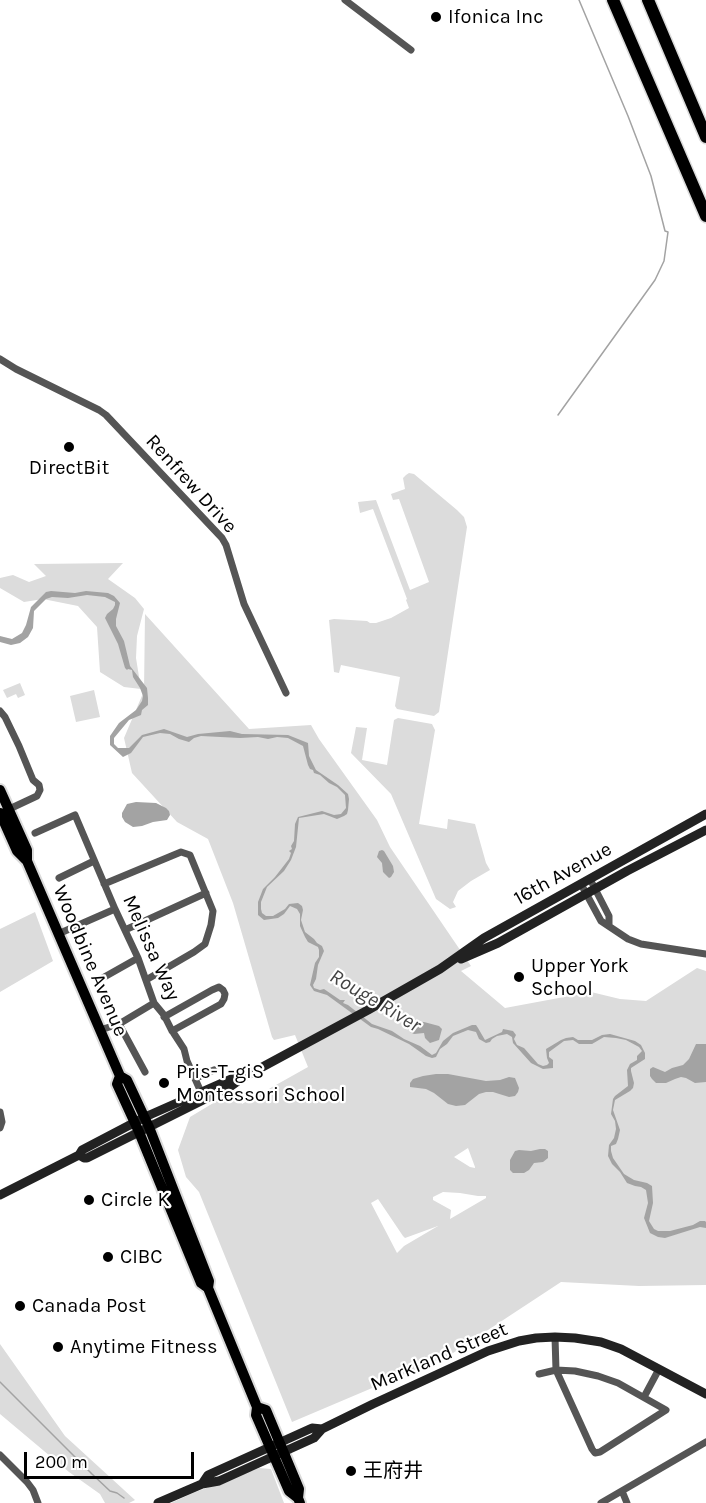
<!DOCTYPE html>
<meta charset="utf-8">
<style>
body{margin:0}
#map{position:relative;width:706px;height:1503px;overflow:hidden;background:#fff;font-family:Karla,sans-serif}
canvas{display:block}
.scale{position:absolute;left:24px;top:1452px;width:170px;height:27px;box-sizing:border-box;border:3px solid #000;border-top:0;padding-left:8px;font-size:18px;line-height:21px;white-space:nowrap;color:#000;-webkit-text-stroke:4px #fff;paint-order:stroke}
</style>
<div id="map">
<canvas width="706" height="1503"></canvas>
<div class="scale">200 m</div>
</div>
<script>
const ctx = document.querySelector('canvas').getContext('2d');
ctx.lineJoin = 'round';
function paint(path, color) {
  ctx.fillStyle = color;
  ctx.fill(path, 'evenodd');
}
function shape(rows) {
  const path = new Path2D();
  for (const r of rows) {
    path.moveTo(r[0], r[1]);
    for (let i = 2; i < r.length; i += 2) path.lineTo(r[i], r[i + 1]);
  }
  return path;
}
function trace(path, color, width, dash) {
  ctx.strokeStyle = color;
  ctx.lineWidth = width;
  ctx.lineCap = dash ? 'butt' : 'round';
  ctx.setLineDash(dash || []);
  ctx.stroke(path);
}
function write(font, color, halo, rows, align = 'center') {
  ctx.font = font + ' Karla,"Noto Sans SC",sans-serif';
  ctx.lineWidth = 4.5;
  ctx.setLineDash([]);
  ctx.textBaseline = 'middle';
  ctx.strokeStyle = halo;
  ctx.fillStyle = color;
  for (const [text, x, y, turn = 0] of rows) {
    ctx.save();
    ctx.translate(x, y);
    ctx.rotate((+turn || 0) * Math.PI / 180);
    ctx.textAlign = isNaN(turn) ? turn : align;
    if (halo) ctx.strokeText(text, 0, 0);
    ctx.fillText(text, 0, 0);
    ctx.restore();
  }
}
paint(shape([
 [409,473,414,474,457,510,464,517,467,527,439,712,434,716,397,709,395,706,400,677,341,665,339,673,334,672,329,620,334,619,367,621,370,623,376,623,391,618,409,608,406,600,407,599,373,509,360,513,358,502,376,500,410,590,429,582,399,499,393,500,391,494,405,489,403,478,406,475],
 [123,563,108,579,135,598,144,609,137,636,136,658,141,689,124,687,100,672,97,627,78,606,43,599,24,602,0,588,0,578,13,575,29,582,46,576,34,564],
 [145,614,249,729,311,725,319,739,377,820,390,847,471,966,461,971,505,1008,591,992,620,999,646,1001,697,968,706,971,706,1285,639,1286,561,1282,450,1355,292,1422,199,1192,186,1177,178,1150,190,1117,235,1090,242,1104,308,1067,295,1035,274,1040,272,1037,233,903,208,839,177,822,132,773,124,738,144,691],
 [468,1148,475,1167,475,1168,470,1167,454,1157],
 [443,1192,460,1193,478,1196,486,1196,486,1198,450,1219,451,1210,433,1200,433,1197],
 [378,1199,403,1236,405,1238,438,1226,404,1246,397,1253,371,1203],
 [20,683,25,695,18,698,16,694,7,698,3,690],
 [94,690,100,717,76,722,70,696],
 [398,718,432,724,435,730,419,824,447,829,448,819,475,824,486,863,490,870,471,881,458,891,453,902,456,907,450,909,436,899,391,794,351,753,356,727,367,728,362,760,387,765,394,720],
 [35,912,53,961,0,992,0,929],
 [0,1344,65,1436,135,1500,129,1503,105,1503,100,1494,69,1472,0,1414],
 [259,1468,271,1469,284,1503,171,1503,193,1493]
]), '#dcdcdc');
paint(shape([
 [51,591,75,593,86,591,108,593,114,596,120,603,116,619,116,626,124,641,130,666,147,688,148,698,148,705,142,710,141,715,129,720,114,738,114,744,118,748,129,748,142,735,164,729,187,737,198,734,230,731,242,734,288,735,308,743,309,756,316,770,338,785,348,794,349,799,348,810,347,814,344,816,337,819,324,814,299,818,296,847,291,860,284,871,267,887,261,902,261,909,262,913,266,916,273,916,285,909,289,904,298,903,302,906,303,910,301,920,305,932,314,939,317,943,322,946,324,951,318,965,316,979,313,985,314,988,320,990,324,989,340,1000,345,1000,343,1003,348,1005,372,1024,392,1031,404,1039,420,1046,432,1055,436,1053,443,1041,453,1033,472,1025,476,1025,478,1028,485,1040,502,1032,503,1029,513,1031,516,1035,514,1039,517,1045,524,1048,538,1064,543,1066,547,1065,549,1063,547,1058,546,1049,561,1040,566,1038,573,1037,578,1040,592,1040,602,1035,610,1034,635,1041,641,1045,645,1053,645,1059,631,1068,631,1071,634,1083,633,1088,630,1091,615,1100,613,1110,620,1130,618,1139,616,1144,611,1146,611,1151,613,1158,624,1174,634,1180,647,1183,652,1186,653,1203,649,1221,654,1229,658,1231,670,1231,693,1225,700,1221,705,1221,706,1222,706,1228,700,1227,665,1238,658,1237,650,1233,644,1218,648,1203,646,1190,641,1187,635,1186,627,1183,620,1172,612,1164,608,1156,609,1145,614,1138,616,1129,615,1121,611,1114,613,1099,615,1096,628,1086,627,1070,630,1064,637,1060,637,1056,642,1051,639,1047,626,1040,616,1038,604,1037,592,1044,579,1044,573,1040,564,1041,549,1052,549,1057,553,1060,553,1068,543,1069,531,1063,513,1043,512,1037,507,1034,497,1036,492,1039,490,1042,486,1043,479,1039,476,1032,468,1030,453,1036,447,1044,440,1049,436,1057,432,1058,426,1056,409,1044,378,1029,371,1027,327,995,314,991,310,985,315,963,319,957,319,950,318,947,308,942,305,937,300,926,300,914,297,909,290,906,284,914,278,918,264,920,258,915,258,902,263,889,275,877,289,859,291,853,289,851,292,849,291,846,294,841,295,824,298,817,322,811,334,815,341,814,346,808,345,795,337,787,329,783,320,775,314,773,313,770,310,769,308,765,303,746,288,738,277,737,268,739,258,737,240,738,201,736,194,738,189,742,179,739,170,734,160,733,143,737,131,753,123,757,110,745,110,736,119,723,136,710,142,701,143,696,140,688,133,677,132,670,128,669,127,670,125,668,118,644,105,618,107,614,113,609,115,605,115,602,105,597,87,595,68,598,52,597,46,599,34,611,33,628,28,637,20,643,11,645,0,642,0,636,12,639,22,633,26,625,31,607,46,592],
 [136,802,156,803,166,808,169,811,170,815,167,820,153,822,142,826,133,827,125,822,122,817,122,813,127,804],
 [382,850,384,851,393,866,394,872,391,877,389,878,383,872,382,863,377,857,379,851],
 [412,1021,424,1022,439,1026,442,1029,439,1040,430,1043,425,1038,424,1033,414,1034,410,1032,408,1024],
 [696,1044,706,1044,706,1082,695,1083,686,1078,681,1077,675,1079,666,1083,656,1083,652,1079,650,1076,650,1069,653,1067,665,1072,672,1068,683,1065,689,1059],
 [436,1074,448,1074,486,1081,500,1080,509,1077,515,1078,519,1088,518,1092,515,1096,509,1097,493,1092,486,1092,479,1094,465,1105,456,1106,448,1104,434,1093,426,1089,410,1087,410,1083,413,1079,423,1076],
 [540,1149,545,1149,548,1151,548,1158,543,1162,534,1163,529,1170,524,1173,513,1173,510,1170,510,1160,515,1151,519,1150,531,1151]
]), '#a3a3a3');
trace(shape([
 [558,415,655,280,664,261,668,232,665,231,651,176,628,116,579,0],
 [0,1382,92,1474,110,1491,117,1493,124,1498]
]), '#a3a3a3', 1.5);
const primary = shape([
 [0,790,27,850,27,861],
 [0,813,17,851,27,861,120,1076,117,1084,139,1132,201,1283,208,1288],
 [120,1076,127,1080,149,1127,209,1281,208,1288,257,1407,256,1415,289,1491,298,1498],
 [257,1407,266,1410,299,1489,298,1498,300,1503]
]);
const highway = shape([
 [613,0,706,216],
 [648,0,706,137]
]);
trace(primary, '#dbdbdb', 14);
trace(highway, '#dbdbdb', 15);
trace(shape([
 [345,0,411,50],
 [0,359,16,369,99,410,106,415,222,538,226,545,244,604,286,693],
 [0,711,5,717,19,746,33,780,39,785,40,790,37,796,5,811],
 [35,833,75,815,115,909,138,958,154,1003,164,1015,171,1029,184,1049,187,1061,201,1092],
 [59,878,94,861],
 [590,879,609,916,609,925],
 [104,884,181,852,190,855,213,911,211,925,205,944,194,952,146,980],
 [581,884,601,921,628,939,641,944,706,954],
 [125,930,206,893],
 [58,934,115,909],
 [99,980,138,958],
 [164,1017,212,990,219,987,223,990,225,994,224,999,221,1004,172,1031],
 [119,1024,145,1072],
 [100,1030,119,1024,154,1003],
 [196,1078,214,1070],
 [0,1112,2,1122,0,1128],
 [539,1374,556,1370,575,1371,598,1376,618,1383,666,1410,600,1452,595,1453,592,1449,556,1370,555,1337],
 [644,1397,659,1369],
 [0,1455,27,1482,33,1490,38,1503],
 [622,1491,627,1503],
 [601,1503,706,1442]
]), '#555', 7);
trace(shape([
 [461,959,498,943,627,871,706,830],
 [79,1155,84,1158,87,1158,231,1086,242,1078,368,1010,440,969,484,938,706,814],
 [0,1195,79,1155,82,1150,145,1117,231,1079,242,1078],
 [202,1484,208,1475,312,1428,322,1429],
 [158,1503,202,1484,219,1481,314,1438,322,1429,373,1404,488,1351,519,1341,536,1338,555,1337,575,1338,601,1342,621,1349,706,1394]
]), '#222', 9);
trace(primary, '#000', 10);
trace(highway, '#000', 12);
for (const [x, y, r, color] of [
 [436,17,6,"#000"],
 [69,447,6,"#000"],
 [519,977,6,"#000"],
 [164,1083,6,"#000"],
 [89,1200,6,"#000"],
 [108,1257,6,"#000"],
 [20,1306,6,"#000"],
 [58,1347,6,"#000"],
 [351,1471,6,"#000"]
]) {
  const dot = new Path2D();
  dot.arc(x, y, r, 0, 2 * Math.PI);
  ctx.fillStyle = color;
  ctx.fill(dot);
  trace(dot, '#fff', 2);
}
write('20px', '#000', '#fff', [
 ["Ifonica Inc",448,17],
 ["DirectBit",69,468,"center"],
 ["Upper York",531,966],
 ["School",531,989],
 ["Pris-T-giS",176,1072],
 ["Montessori School",176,1095],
 ["Circle K",101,1200],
 ["CIBC",120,1257],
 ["Canada Post",32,1306],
 ["Anytime Fitness",70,1347],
 ["王府井",363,1471]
], 'left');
write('20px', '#000', '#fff', [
 ["Renfrew Drive",191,484,48],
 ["16th Avenue",563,874,-29],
 ["Melissa Way",151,948,66],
 ["Woodbine Avenue",90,961,67],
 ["Markland Street",439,1357,-23]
]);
write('italic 21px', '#444', '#fff', [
 ["Rouge River",375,1001,31]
]);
</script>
